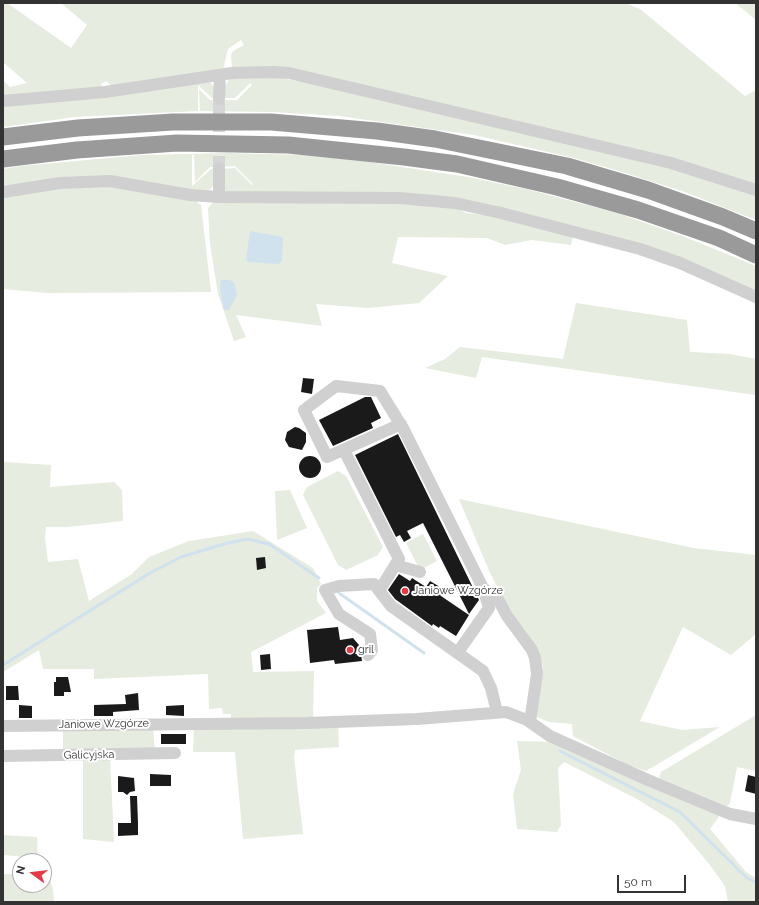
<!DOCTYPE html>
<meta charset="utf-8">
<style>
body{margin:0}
#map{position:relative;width:759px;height:905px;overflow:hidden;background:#fff;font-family:Raleway,sans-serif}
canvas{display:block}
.frame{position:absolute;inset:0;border:4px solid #333;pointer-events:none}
.north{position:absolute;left:12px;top:853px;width:40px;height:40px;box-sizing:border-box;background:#fff;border:1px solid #adadad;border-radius:50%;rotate:285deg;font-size:11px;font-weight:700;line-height:16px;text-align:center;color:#333}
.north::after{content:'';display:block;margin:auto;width:14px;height:18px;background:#e63946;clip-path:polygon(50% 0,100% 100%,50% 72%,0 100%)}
.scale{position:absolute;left:617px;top:875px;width:69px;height:18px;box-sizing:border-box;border:2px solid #333;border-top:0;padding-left:5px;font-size:12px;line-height:14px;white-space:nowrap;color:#333;-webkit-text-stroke:3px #fff;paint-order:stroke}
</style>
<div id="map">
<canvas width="759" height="905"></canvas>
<div class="frame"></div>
<div class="north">N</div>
<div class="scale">50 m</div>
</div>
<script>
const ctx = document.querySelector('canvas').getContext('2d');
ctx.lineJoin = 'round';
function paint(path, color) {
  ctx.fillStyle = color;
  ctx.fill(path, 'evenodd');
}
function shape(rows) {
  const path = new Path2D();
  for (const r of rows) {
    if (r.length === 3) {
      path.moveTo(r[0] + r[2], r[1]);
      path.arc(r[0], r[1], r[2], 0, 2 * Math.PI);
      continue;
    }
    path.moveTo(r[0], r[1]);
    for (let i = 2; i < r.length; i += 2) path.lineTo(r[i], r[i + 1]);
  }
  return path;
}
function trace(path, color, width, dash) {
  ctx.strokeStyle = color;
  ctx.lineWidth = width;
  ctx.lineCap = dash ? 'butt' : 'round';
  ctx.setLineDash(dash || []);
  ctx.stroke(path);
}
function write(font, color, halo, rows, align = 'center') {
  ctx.font = font + ' Raleway,sans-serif';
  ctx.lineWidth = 4;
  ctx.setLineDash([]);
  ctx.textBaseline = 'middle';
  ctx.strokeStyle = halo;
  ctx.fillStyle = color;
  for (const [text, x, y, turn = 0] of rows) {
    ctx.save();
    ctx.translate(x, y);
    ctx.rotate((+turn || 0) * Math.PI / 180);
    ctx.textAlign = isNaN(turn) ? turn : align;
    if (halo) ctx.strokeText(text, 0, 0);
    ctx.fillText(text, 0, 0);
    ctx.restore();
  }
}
paint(shape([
 [3,3,7,3,71,48,87,25,61,3,625,3,640,9,657,23,745,96,756,90,756,186,466,112,232,69,231,55,233,51,244,45,241,40,228,49,223,70,113,87,106,81,101,84,102,87,3,98,3,80,10,87,27,83,3,62],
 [735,3,756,3,756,20],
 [288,76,642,159,756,193,756,220,682,191,622,172,574,158,474,135,339,116,272,112,200,111,199,89,210,100,237,100,252,85,250,83,235,98,223,98,224,89,229,79],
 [201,81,211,83,215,88,216,98,212,98,198,85,198,111,75,117,3,127,3,104],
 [227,153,306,155,363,161,468,177,530,190,617,213,685,237,756,266,756,294,724,278,501,210,227,193,222,187,222,169,235,168,252,185,253,184,235,166,210,167,195,182,194,155,192,155,192,186,211,169,216,168,216,180,211,189,200,193,138,182,3,188,3,169,21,166,142,155],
 [107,184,193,199,201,205,211,292,46,293,3,289,3,195],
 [214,201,230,203,388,201,456,208,466,213,495,216,573,235,571,245,532,240,505,245,487,238,398,237,392,263,448,276,419,303,368,308,316,304,322,326,236,315,246,337,234,341,218,294,210,244,208,208],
 [576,303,687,320,690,352,730,354,756,359,756,395,482,357,476,378,425,368,445,359,460,347,563,359],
 [3,462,51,465,50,487,114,482,122,490,123,521,68,527,46,527,45,538,48,562,78,559,89,601,132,574,149,557,189,541,253,531,313,568,321,584,317,588,317,601,326,613,251,652,253,672,314,671,313,719,231,721,231,714,223,714,222,708,209,709,208,674,94,679,94,669,43,669,39,650,3,672],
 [338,471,346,476,383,547,378,555,346,570,338,565,303,495,307,487],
 [290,490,307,528,277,540,275,491],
 [459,499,694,548,756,555,756,634,731,655,683,627,640,721,682,730,720,727,646,771,628,765,573,736,572,724,549,722,537,717,536,710,543,666,535,646,513,617,490,573],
 [423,534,437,561,420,570,406,543],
 [756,715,756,771,737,767,730,803,727,806,659,778,661,772],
 [338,725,339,747,295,750,294,757,303,834,243,839,235,752,193,752,194,727],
 [153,727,155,751,63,753,63,728],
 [517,741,556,742,720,815,710,829,746,872,756,878,756,902,728,902,725,886,710,865,674,822,637,799,564,762,558,768,561,825,557,832,517,829,513,794,521,770],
 [110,757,114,842,83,839,83,758],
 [3,835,37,837,38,858,3,855],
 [3,874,20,874,20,885,44,885,44,874,48,874,53,889,54,902,3,902]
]), '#e6ecdf');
paint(shape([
 [250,231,283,237,282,261,278,264,249,262,246,260],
 [221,280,230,280,235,284,237,295,229,310,224,310,220,289]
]), '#cfe2ee');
trace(shape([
 [339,593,424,653],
 [3,665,150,573,181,557,224,544,247,539,269,544,319,578],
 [560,751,680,812,747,878,756,882]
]), '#cfe2ee', 3);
paint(shape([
 [303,378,314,379,312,394,301,392],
 [365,397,371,397,381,418,371,423,373,428,333,446,319,420],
 [295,427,299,428,306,433,306,442,302,450,289,447,285,440,287,432],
 [398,434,479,600,469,614,423,523,407,531,411,538,404,542,400,535,396,537,355,455],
 [310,467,11],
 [265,557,266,568,257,570,256,558],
 [399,574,410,581,412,578,426,587,430,581,445,590,441,596,469,615,456,636,440,626,439,628,433,624,432,626,395,599,388,590],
 [338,627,340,640,353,638,359,645,355,654,361,654,362,661,335,664,334,660,310,663,307,630],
 [270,654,271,669,261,670,260,655],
 [56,677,68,677,71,692,64,692,64,696,54,696,54,682,56,682],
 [6,686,18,686,19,700,6,700],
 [138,693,139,710,113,712,113,716,94,716,94,705,126,704,125,695],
 [19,705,32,706,32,718,19,718],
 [184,705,184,716,166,715,166,706],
 [161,734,186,734,186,744,161,744],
 [150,774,171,775,171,786,150,786],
 [748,775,756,777,756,794,745,791],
 [118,776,134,778,135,791,130,792,127,795,123,792,118,792],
 [130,796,137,796,138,823,131,823],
 [118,823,138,823,138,835,118,836]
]), '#1a1a1a');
trace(shape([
 [219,168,219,99]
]), '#d6d6d6', 12, [12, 6]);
trace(shape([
 [219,99,220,75],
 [3,101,105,92,232,73,273,72,289,73,671,163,756,190],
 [3,192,60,183,110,181,190,195,219,197,219,168],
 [219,197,399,198,455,203,501,213,640,249,680,263,756,297],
 [401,424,327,457,304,410,336,386,380,391,404,430,483,588,489,608,458,652],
 [344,450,399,559,379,591],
 [395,565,420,572],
 [483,588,499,601,507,616,532,650,535,658,537,674,530,722],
 [368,655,372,650,370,634,339,614,325,590,339,586,374,584,391,606,483,671,491,688,497,712],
 [3,726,306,723,417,719,506,712,527,720,550,736,648,780,730,814,756,819],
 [3,756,175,753]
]), '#d0d0d0', 12);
trace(shape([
 [3,137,78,128,173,122,271,122,377,131,435,139,567,166,648,190,723,217,756,231],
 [3,159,77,150,177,143,288,145,404,157,457,164,557,187,638,210,719,238,756,255]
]), '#9a9a9a', 17);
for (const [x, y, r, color] of [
 [405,591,4,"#e63946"],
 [350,650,4,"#e63946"]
]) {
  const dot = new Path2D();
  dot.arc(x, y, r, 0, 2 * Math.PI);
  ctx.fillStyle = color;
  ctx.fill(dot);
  trace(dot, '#fff', 1.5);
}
write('11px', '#333', '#fff', [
 ["Janiowe Wzgórze",413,591],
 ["gril",358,650]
], 'left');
write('11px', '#333', '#fff', [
 ["Janiowe Wzgórze",104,724,-1],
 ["Galicyjska",89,755,-1]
]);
</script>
